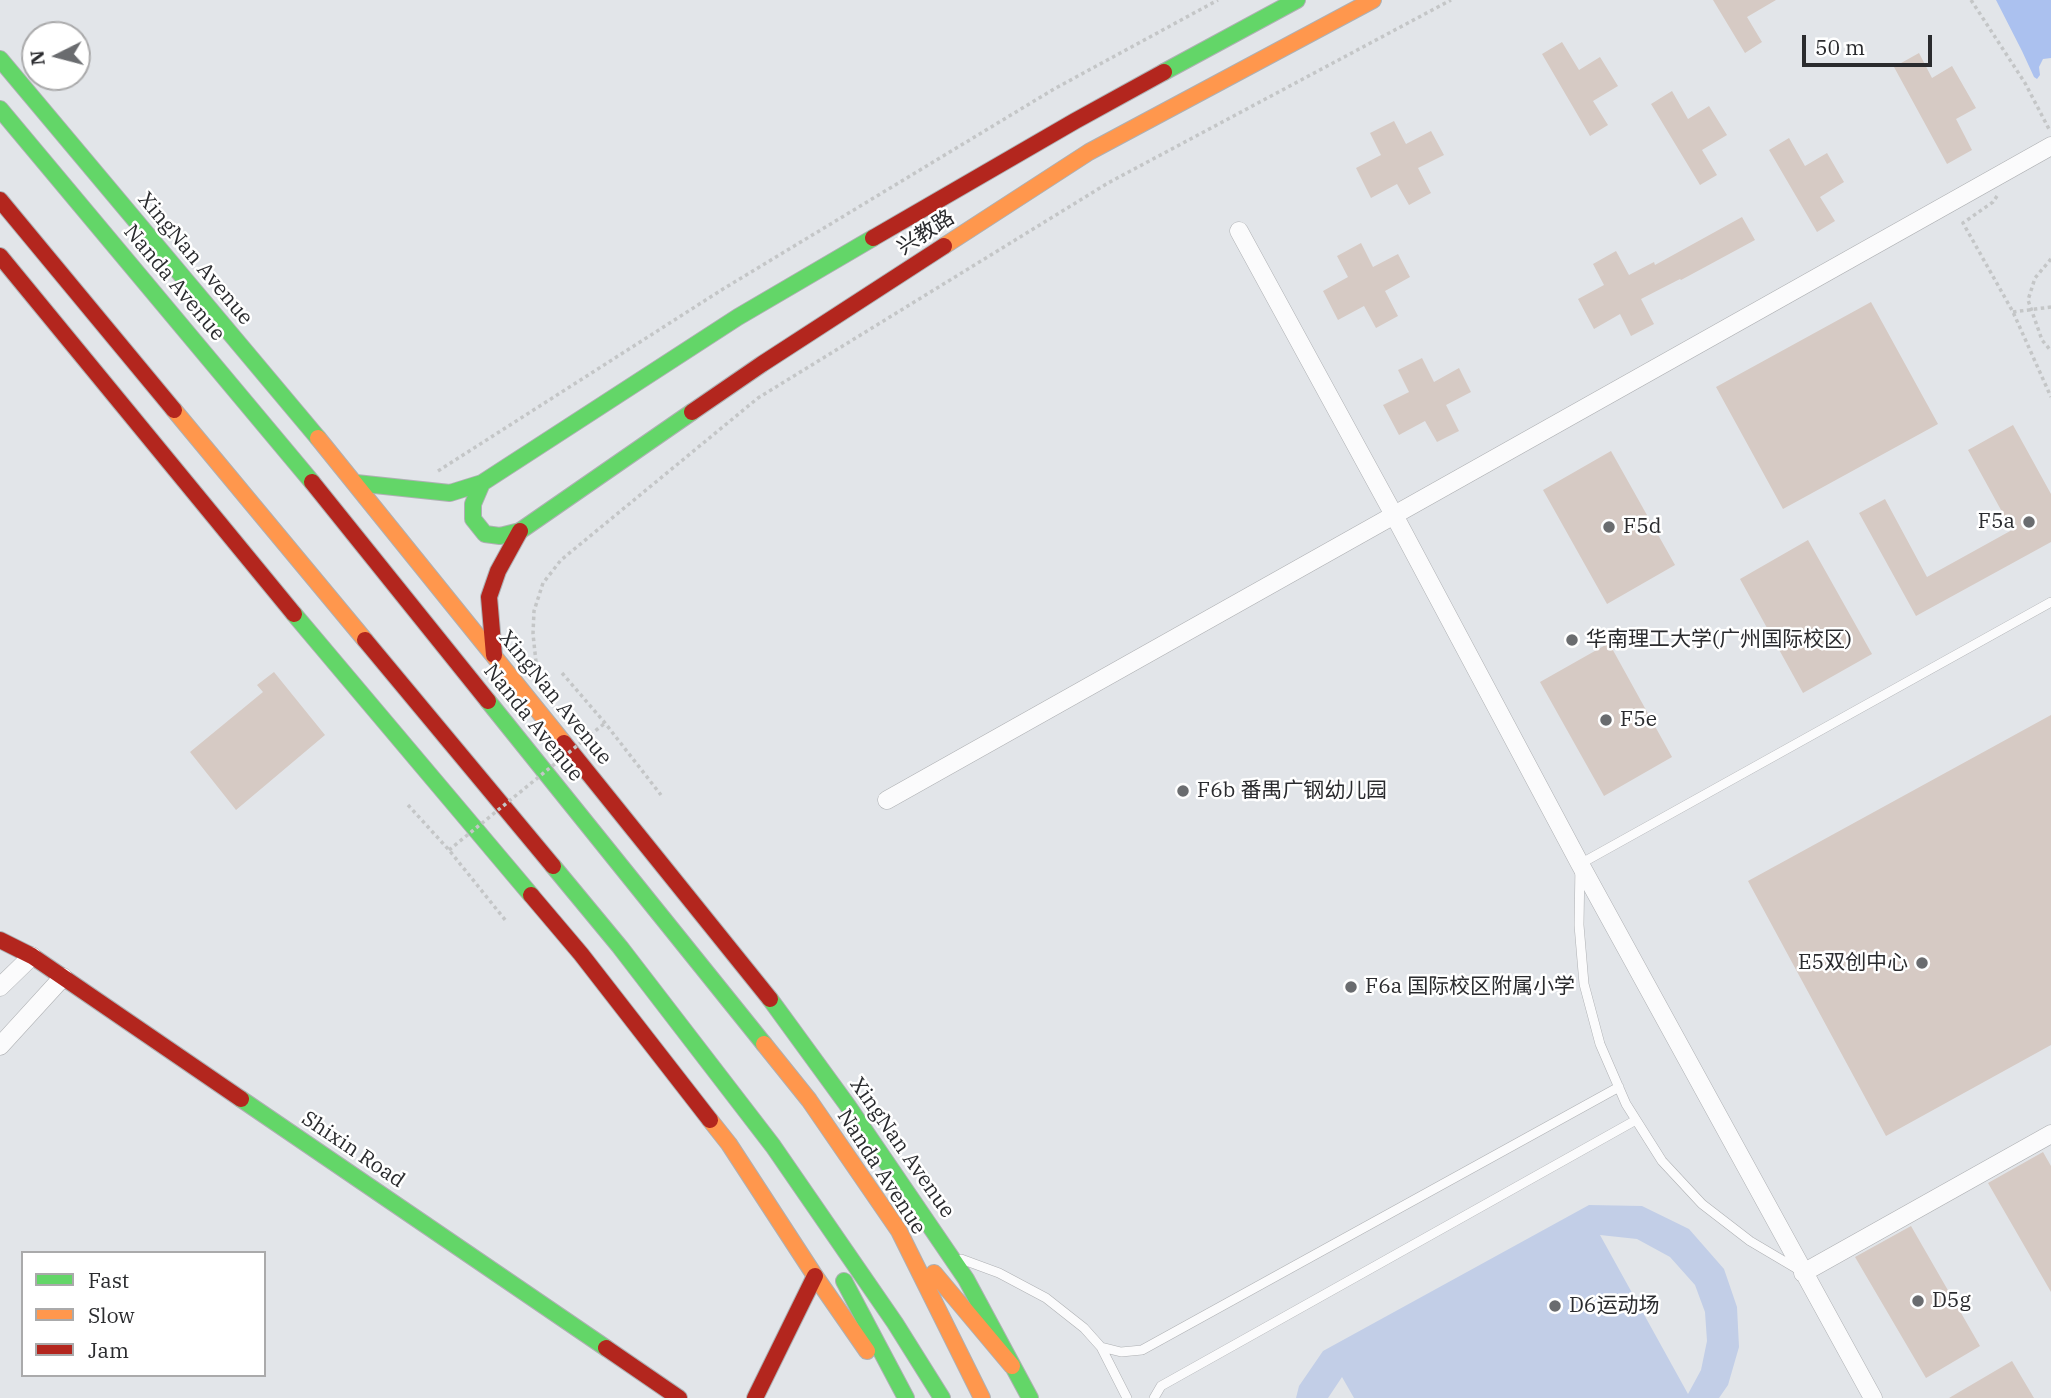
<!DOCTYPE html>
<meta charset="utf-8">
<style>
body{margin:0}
#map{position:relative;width:2051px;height:1398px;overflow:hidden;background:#e2e5e9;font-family:"IBM Plex Serif",serif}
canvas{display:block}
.legend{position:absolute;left:21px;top:1251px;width:245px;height:126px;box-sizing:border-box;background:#fff;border:2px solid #aaaaab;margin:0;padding:9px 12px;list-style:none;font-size:21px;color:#2a2b2e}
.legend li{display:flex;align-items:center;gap:14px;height:35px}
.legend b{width:35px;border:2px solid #aaaaab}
.north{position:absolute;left:21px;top:21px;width:70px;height:70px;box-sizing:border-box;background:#fff;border:2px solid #aaaaab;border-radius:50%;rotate:264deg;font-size:19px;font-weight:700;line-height:28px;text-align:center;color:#2a2b2e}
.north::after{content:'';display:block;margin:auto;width:24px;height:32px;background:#6a6c6f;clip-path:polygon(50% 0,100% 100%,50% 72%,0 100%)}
.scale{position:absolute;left:1802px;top:35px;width:130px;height:32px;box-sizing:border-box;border:4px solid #2a2b2e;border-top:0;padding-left:9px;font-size:21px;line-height:24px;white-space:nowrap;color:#2a2b2e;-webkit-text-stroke:5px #fff;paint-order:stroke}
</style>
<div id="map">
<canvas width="2051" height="1398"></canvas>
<ul class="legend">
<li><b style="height:9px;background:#63d668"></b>Fast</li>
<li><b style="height:9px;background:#ff974d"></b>Slow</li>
<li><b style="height:9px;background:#b3261e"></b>Jam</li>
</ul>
<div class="north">N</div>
<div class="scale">50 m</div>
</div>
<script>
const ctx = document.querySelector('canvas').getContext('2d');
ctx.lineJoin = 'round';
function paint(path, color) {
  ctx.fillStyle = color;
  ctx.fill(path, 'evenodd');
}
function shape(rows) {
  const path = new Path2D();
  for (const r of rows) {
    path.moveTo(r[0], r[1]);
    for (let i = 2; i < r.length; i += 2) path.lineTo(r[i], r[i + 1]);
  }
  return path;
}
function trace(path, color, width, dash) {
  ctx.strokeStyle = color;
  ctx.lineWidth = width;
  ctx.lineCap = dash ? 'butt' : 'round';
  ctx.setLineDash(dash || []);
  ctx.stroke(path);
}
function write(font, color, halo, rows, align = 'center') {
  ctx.font = font + ' "IBM Plex Serif","Noto Sans SC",serif';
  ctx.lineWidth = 5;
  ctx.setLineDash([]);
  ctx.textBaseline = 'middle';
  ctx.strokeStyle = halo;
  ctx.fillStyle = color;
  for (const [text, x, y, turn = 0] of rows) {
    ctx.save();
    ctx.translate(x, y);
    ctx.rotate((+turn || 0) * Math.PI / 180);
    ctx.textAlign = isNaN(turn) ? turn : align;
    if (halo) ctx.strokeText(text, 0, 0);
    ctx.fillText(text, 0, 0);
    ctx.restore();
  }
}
paint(shape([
 [1589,1205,1642,1206,1689,1229,1724,1269,1737,1307,1739,1347,1728,1385,1719,1398,1354,1398,1342,1377,1328,1398,1296,1398,1299,1386,1323,1351],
 [1600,1235,1637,1239,1670,1257,1695,1285,1705,1312,1707,1341,1701,1370,1688,1394]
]), '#c2cee7');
paint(shape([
 [1996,0,2051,0,2051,58,2043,59,2039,67,2040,75,2037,79,2034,77,2022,51]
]), '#abc1ef');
paint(shape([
 [1713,0,1776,0,1747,17,1762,42,1745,53],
 [1562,42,1579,70,1600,57,1618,86,1593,101,1608,125,1590,136,1542,54],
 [1919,53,1932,78,1952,66,1976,108,1956,119,1972,150,1947,164,1894,67],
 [1672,91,1688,119,1709,106,1727,135,1702,150,1717,175,1700,185,1651,104],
 [1394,121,1406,144,1431,131,1444,155,1418,168,1431,193,1409,205,1397,184,1371,198,1356,168,1381,155,1370,133],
 [1789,138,1805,166,1827,153,1844,182,1820,197,1835,221,1817,232,1769,150],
 [1742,217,1755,240,1681,280,1680,279,1641,299,1654,324,1631,336,1620,314,1594,329,1578,299,1604,285,1593,264,1616,251,1629,275,1654,262,1655,265],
 [1361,243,1373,267,1398,254,1410,277,1385,291,1398,316,1376,328,1364,306,1338,320,1323,291,1348,277,1337,256],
 [1871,302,1938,424,1783,509,1716,387],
 [1422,358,1434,382,1459,368,1471,392,1446,405,1459,431,1437,442,1425,421,1399,435,1383,405,1409,392,1398,370],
 [2013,425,2051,494,2051,542,1916,616,1859,513,1885,499,1927,577,2012,530,1968,450],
 [1611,451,1675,565,1607,604,1543,490],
 [1808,540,1872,654,1803,693,1740,579],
 [1609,643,1672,757,1604,796,1540,682],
 [274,672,325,735,236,810,190,752,263,692,257,685],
 [2051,715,2051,1045,1886,1136,1748,881],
 [2043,1152,2051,1166,2051,1292,1988,1183],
 [1911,1226,1980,1346,1926,1378,1855,1257],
 [2012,1361,2034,1398,1949,1398]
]), '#d6cac4');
const lane = shape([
 [961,1259,999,1273,1046,1298,1084,1328,1101,1347,1127,1398],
 [1799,1270,1750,1241,1702,1204,1662,1161,1626,1104,1600,1044,1584,984,1579,925,1580,864,2051,602],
 [1101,1347,1121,1352,1142,1350,1619,1087],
 [1154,1398,1161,1386,1636,1120]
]);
const street = shape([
 [1239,231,1394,515,1580,864,1873,1398],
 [887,800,2051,146],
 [0,987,32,956],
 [0,1046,63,977],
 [1803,1273,2051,1134]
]);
const fast = shape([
 [0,59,318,438],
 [1164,72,1297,0],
 [0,109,312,482],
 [356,483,450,493,482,483,738,317,873,238],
 [482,483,473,504,473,519,485,534,500,536,520,531,692,412],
 [294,614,531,895],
 [488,701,764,1044],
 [553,866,620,947,773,1146,895,1323,942,1398],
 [770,999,848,1106,966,1279,1030,1398],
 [241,1099,606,1348],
 [844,1281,906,1398]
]);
const slow = shape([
 [944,246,1089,152,1373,0],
 [174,410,365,640],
 [318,438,564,743],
 [764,1044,809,1100,899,1231,982,1398],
 [710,1120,729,1144,815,1276,867,1351],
 [934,1273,1012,1366]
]);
const jam = shape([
 [0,200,174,410],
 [873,238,1075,121,1164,72],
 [0,256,294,614],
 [692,412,762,364,944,246],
 [312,482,488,701],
 [365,640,553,866],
 [494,655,489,597,498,571,520,531],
 [564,743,770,999],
 [531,895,581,954,710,1120],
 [0,940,32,956,241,1099],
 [606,1348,679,1398],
 [755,1398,815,1276]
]);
trace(lane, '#aeb0b3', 10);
trace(street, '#aeb0b3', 19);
trace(fast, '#aeb0b3', 18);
trace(slow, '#aeb0b3', 18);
trace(jam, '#aeb0b3', 18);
trace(shape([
 [1971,0,2025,83,2050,131],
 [1997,196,1993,202,1963,223,2013,312,2051,397],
 [2051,259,2035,278,2028,300,2042,340,2051,351],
 [2013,312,2051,307],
 [438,471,723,289,1054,89,1218,0],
 [536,662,533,634,534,611,543,583,561,560,758,398,1108,183,1451,0],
 [562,673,605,723,661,795],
 [408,805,449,850,506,921]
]), '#c4c6c7', 3.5, [3.5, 3.5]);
trace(lane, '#fbfbfc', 9);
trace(street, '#fbfbfc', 18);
trace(fast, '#63d668', 16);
trace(slow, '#ff974d', 16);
trace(jam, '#b3261e', 16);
trace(shape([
 [449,850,605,723]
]), '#c4c6c7', 3.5, [3.5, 3.5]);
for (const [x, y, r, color] of [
 [2029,522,7,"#6a6c6f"],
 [1609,527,7,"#6a6c6f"],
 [1572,640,7,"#6a6c6f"],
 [1606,720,7,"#6a6c6f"],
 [1183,791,7,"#6a6c6f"],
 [1922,963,7,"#6a6c6f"],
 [1351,987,7,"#6a6c6f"],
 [1918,1301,7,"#6a6c6f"],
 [1555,1306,7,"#6a6c6f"]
]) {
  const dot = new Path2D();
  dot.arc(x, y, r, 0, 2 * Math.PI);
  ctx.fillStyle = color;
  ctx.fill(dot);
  trace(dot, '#fff', 2.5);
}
write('21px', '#2a2b2e', '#fff', [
 ["兴教路",926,233,-33],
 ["XingNan Avenue",195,259,50],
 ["Nanda Avenue",174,283,50],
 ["XingNan Avenue",555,698,51],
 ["Nanda Avenue",533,723,51],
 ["XingNan Avenue",902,1148,55],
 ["Shixin Road",353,1150,34],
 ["Nanda Avenue",881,1172,57]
]);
write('21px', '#2a2b2e', '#fff', [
 ["F5a",2015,522,"right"],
 ["F5d",1623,527],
 ["华南理工大学(广州国际校区)",1586,640],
 ["F5e",1620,720],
 ["F6b 番禺广钢幼儿园",1197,791],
 ["E5双创中心",1908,963,"right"],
 ["F6a 国际校区附属小学",1365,987],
 ["D5g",1932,1301],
 ["D6运动场",1569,1306]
], 'left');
</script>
